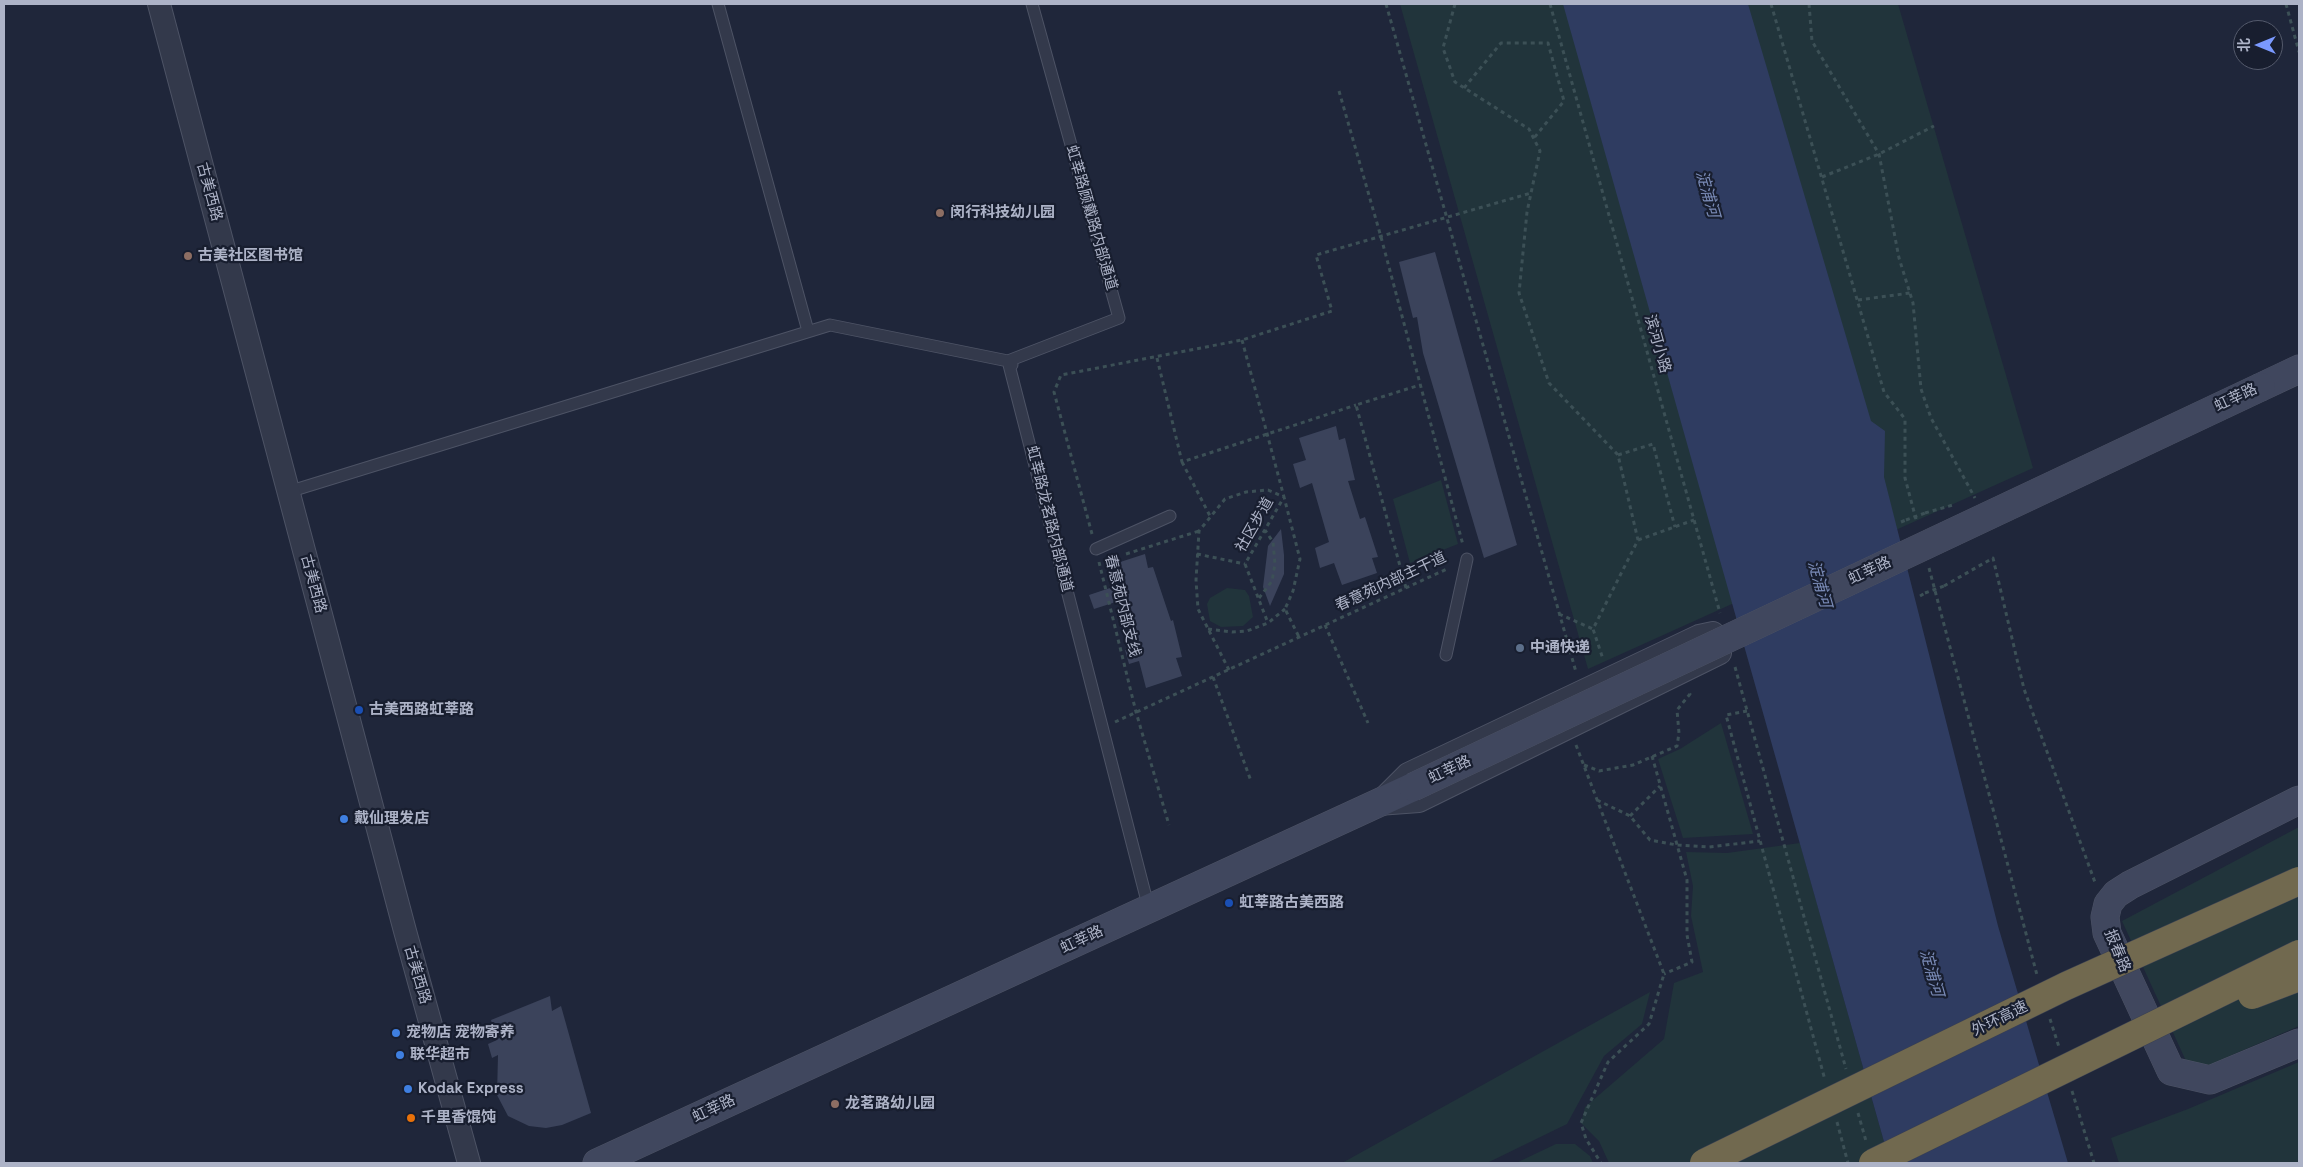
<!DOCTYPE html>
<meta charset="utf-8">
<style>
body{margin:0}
#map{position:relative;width:2303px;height:1167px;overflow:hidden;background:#1f263a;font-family:"Space Grotesk","Noto Sans SC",sans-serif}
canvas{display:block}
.frame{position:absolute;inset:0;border:5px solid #adb3c7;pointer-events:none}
.north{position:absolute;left:2233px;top:20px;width:50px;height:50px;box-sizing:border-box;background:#181e2f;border:1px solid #545a6c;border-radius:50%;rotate:270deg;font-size:14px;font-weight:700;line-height:20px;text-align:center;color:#adb3c7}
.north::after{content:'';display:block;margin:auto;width:18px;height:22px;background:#7a99ff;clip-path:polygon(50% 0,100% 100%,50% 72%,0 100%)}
</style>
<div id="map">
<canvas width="2303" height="1167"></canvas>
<div class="frame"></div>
<div class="north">北</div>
</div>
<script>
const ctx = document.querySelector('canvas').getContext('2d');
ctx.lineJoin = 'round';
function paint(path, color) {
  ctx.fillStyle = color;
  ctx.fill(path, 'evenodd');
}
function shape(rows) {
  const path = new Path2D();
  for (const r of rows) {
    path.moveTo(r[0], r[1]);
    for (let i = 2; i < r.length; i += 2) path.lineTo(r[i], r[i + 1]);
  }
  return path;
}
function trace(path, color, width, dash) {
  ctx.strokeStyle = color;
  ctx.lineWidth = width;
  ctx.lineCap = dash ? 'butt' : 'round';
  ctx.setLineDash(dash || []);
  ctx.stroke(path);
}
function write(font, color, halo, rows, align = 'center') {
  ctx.font = font + ' "Space Grotesk","Noto Sans SC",sans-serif';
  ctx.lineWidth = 4.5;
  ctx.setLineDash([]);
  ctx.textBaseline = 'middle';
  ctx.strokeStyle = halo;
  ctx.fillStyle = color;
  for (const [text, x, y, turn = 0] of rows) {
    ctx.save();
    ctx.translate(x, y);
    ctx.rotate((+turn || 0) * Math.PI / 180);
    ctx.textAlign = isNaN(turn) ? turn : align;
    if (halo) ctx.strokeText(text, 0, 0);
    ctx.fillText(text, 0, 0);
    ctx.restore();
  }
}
paint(shape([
 [1400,4,1898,4,2033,468,1588,669],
 [1441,480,1458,544,1410,563,1393,499],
 [1227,588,1245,590,1249,596,1253,617,1243,626,1221,627,1210,621,1207,604,1210,598],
 [1721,723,1753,834,1683,838,1658,759,1680,749],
 [2299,827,2299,1026,2209,1065,2186,1061,2122,921],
 [1800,843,1890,1163,1609,1163,1599,1141,1581,1123,1585,1107,1664,1039,1674,983,1703,972,1691,916,1693,886,1686,852,1727,853],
 [1650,992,1642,1024,1604,1056,1567,1124,1487,1163,1342,1163],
 [2299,1062,2299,1163,2119,1163,2111,1138,2188,1109],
 [1556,1144,1575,1144,1590,1156,1593,1163,1516,1163]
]), '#21343b');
paint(shape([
 [1563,4,1748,4,1871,421,1885,431,1884,477,1998,926,2068,1163,1890,1163]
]), '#2f3c61');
paint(shape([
 [1435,252,1517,545,1484,558,1423,353,1417,317,1413,318,1399,262],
 [1336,426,1339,440,1345,438,1355,480,1348,481,1360,519,1365,517,1378,557,1372,558,1377,573,1342,585,1334,563,1320,568,1315,548,1329,542,1312,483,1300,488,1293,464,1306,460,1299,438],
 [1281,529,1284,555,1284,574,1270,606,1263,587,1268,546],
 [1145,554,1148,568,1153,567,1171,621,1173,620,1182,657,1176,658,1182,676,1146,688,1139,661,1129,664,1125,650,1134,647,1122,600,1094,609,1089,595,1119,585,1114,564],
 [550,996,552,1011,561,1006,591,1113,562,1125,546,1128,529,1126,508,1116,497,1095,498,1055,492,1058,488,1044,497,1040,491,1020]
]), '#3b435b');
const lane = shape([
 [718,4,808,331],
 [1012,365,1008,361,1119,318,1032,4],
 [288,492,830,325,1008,361,1149,909],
 [1096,549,1170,516],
 [1446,655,1467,559]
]);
const street = shape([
 [159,4,405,931,469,1163],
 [1713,633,1720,653,1419,801,1378,804,1408,774,1699,636,1713,633]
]);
const secondary = shape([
 [2261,387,2299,369],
 [2299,800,2130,885,2116,894,2108,904,2105,917,2107,933,2171,1071,2210,1080,2299,1043],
 [597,1163,1413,787]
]);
trace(lane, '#4d5365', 13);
trace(street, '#4d5365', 24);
trace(secondary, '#4d5365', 29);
trace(shape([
 [1386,4,1576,672],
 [1455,4,1443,48,1455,82,1529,129,1540,151,1527,212,1519,293,1549,383,1618,455,1638,540,1593,629,1603,659],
 [1550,4,1720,613],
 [1771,4,1884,392,1905,419,1905,478,1917,523],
 [1809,4,1812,41,1879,154,1899,258,1913,303,1921,389,1931,418,1975,498],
 [2286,4,2299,52],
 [1464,88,1501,43,1548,43,1564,101,1534,138],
 [1339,91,1381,237,1463,545],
 [1822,177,1879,154,1934,126],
 [1858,300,1910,293],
 [1242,340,1284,497,1245,564,1268,623],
 [1157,358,1182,462,1356,405],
 [1618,455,1653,444,1675,527],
 [1182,462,1210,516],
 [1925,513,1953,505],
 [1901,522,1906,520],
 [1092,534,1054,392,1061,375,1242,340,1332,311,1316,255,1531,193],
 [1638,540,1694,520],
 [1126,554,1199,531],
 [1197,554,1245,564],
 [1099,562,1136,712,1169,825],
 [1929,568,2037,975],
 [1944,586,1993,558,2024,689,2096,885],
 [1406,588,1356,405,1420,385],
 [1920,596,1925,593],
 [1259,598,1272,581,1275,564,1273,542,1265,530],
 [1559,614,1593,629],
 [1325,625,1368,723],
 [1208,629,1232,632,1247,631,1268,623,1285,609],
 [1735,667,1846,1069],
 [1229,670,1198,609,1196,580,1199,531,1225,499,1246,492,1268,490,1284,497,1300,559,1293,591,1285,609,1299,637],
 [1213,677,1251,781],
 [1747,711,1726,715,1825,1080],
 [1115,722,1449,568],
 [1576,745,1664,974,1649,1024,1608,1062,1581,1123,1586,1139,1601,1163],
 [1652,756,1687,880,1687,935,1692,962,1664,974],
 [1584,765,1599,771,1633,765,1677,746,1679,733,1677,710,1690,694,1688,691],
 [1597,800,1630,816,1650,840,1677,845,1709,847,1760,841],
 [1630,816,1660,786],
 [2050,1019,2059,1047],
 [2072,1091,2094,1163],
 [1858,1113,1866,1141],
 [1837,1122,1848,1163]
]), '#3c5056', 3, [4, 4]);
trace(lane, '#33394b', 11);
trace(street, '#33394b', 22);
trace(secondary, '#40475e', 28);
const secondaryBridge = shape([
 [1413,787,2261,387]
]);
const highwayBridge = shape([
 [2252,995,2299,977],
 [1704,1163,2066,986,2299,881],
 [1873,1163,2299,954]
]);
trace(secondaryBridge, '#4d5365', 29, []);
trace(highwayBridge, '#3a4052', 29, []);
trace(shape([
 [1906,520,1925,513],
 [1925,593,1944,586]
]), '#3c5056', 3, [4, 4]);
trace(secondaryBridge, '#40475e', 28);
trace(highwayBridge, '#71694f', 28);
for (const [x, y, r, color] of [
 [940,213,5,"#8d6e63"],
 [188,256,5,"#8d6e63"],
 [1520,648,5,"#5c6f8a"],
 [359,710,5,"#1a4fb4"],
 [344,819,5,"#3f7fe0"],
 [1229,903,5,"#1a4fb4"],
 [396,1033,5,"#3f7fe0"],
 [400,1055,5,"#3f7fe0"],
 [408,1089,5,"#3f7fe0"],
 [835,1104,5,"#8d6e63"],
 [411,1118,5,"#e8710a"]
]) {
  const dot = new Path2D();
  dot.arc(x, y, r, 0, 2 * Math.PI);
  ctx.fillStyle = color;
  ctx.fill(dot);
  trace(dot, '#181e2f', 2);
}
write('15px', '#adb3c7', '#181e2f', [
 ["古美西路",209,192,75],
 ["虹莘路顾戴路内部通道",1091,218,74],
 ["滨河小路",1657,344,74],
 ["虹莘路",2236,398,-25],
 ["虹莘路龙茗路内部通道",1049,519,76],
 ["社区步道",1255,525,-60],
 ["虹莘路",1870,571,-25],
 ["春意苑内部主干道",1391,582,-25],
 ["古美西路",313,584,75],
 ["春意苑内部支线",1122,606,76],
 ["虹莘路",1450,770,-25],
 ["虹莘路",1082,940,-25],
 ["报春路",2117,951,68],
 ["古美西路",417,975,74],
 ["外环高速",2000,1019,-26],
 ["虹莘路",714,1109,-25]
]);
write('bold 15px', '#adb3c7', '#181e2f', [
 ["闵行科技幼儿园",950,213],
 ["古美社区图书馆",198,256],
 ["中通快递",1530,648],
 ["古美西路虹莘路",369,710],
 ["戴仙理发店",354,819],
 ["虹莘路古美西路",1239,903],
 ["宠物店 宠物寄养",406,1033],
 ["联华超市",410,1055],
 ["Kodak Express",418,1089],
 ["龙茗路幼儿园",845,1104],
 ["千里香馄饨",421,1118]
], 'left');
write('italic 16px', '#7a8bb7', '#181e2f', [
 ["淀浦河",1707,194,74],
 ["淀浦河",1819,584,74],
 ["淀浦河",1931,973,74]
]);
</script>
